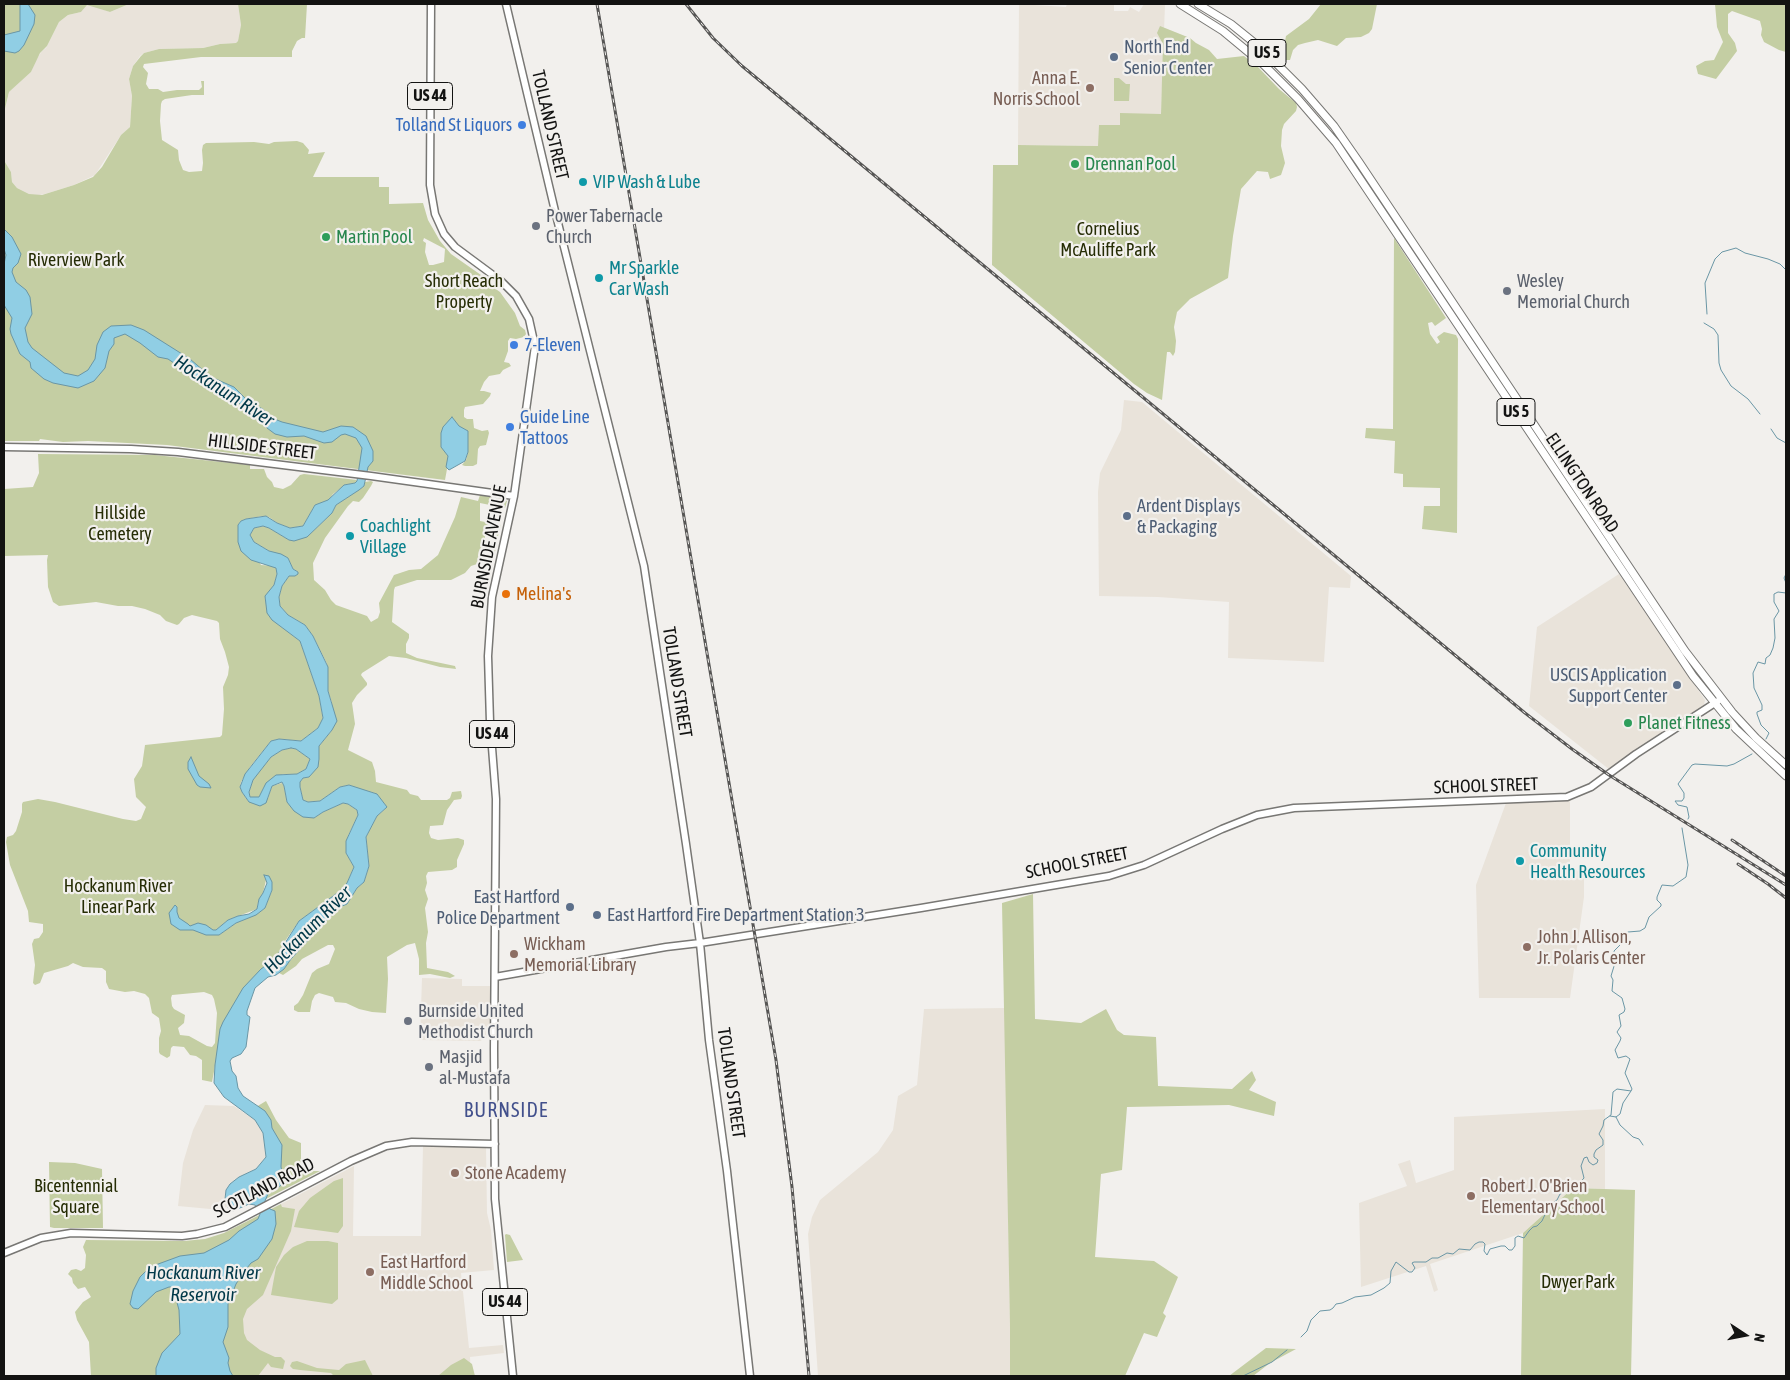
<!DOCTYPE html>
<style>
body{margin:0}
#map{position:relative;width:1790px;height:1380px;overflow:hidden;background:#f2f0ed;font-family:"Asap Condensed",sans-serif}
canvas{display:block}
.frame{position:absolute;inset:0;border:5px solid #131312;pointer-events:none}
.north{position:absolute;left:1720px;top:1310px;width:50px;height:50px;-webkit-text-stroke:4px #f2f0ed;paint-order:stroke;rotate:101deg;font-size:14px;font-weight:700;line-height:20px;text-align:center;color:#131312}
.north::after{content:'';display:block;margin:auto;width:18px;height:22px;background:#131312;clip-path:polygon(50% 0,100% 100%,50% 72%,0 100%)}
</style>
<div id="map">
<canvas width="1790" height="1380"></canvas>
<div class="frame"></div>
<div class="north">N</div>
</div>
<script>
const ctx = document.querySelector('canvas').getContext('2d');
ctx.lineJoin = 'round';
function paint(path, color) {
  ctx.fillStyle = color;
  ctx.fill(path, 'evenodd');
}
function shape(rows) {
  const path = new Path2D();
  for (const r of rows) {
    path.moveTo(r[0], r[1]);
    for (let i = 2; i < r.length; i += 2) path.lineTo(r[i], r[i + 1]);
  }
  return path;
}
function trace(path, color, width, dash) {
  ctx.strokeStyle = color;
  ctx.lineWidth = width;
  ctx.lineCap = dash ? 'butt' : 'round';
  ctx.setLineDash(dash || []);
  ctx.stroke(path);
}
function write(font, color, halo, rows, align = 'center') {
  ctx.font = font + ' "Asap Condensed",sans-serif';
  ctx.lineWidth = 4.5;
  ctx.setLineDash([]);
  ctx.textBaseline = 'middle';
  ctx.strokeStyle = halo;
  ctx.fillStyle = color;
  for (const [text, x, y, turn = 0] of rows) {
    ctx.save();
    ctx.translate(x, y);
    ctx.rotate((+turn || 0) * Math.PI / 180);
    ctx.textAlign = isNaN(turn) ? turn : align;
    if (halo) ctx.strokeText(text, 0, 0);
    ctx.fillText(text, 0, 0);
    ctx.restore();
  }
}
paint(shape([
 [87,4,110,12,129,4,238,4,241,25,238,41,236,43,220,44,203,48,159,49,144,53,140,56,133,66,129,79,132,96,130,127,121,135,95,175,74,185,45,194,35,196,29,194,17,188,12,182,11,172,5,162,4,113,8,97,9,92,31,72,36,60,42,51,46,48,59,22,68,15,81,12],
 [1019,4,1066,7,1067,4,1114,4,1114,11,1128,11,1130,7,1139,12,1144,4,1165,4,1161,115,1120,125,1099,146,1018,145],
 [1124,400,1142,402,1351,576,1350,588,1329,587,1324,662,1228,658,1229,602,1158,597,1099,596,1098,492,1100,473,1121,430],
 [1619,574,1705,700,1704,705,1610,770,1529,706,1537,627],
 [1570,799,1570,870,1584,872,1584,897,1570,998,1479,998,1476,885,1506,803],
 [422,978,462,979,462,986,490,986,490,1032,487,1038,480,1041,420,1040],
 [1005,1008,1010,1327,1010,1376,818,1376,808,1234,812,1217,820,1200,878,1152,893,1130,898,1096,917,1085,924,1009],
 [205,1105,234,1106,255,1120,263,1133,266,1157,256,1169,239,1177,230,1184,226,1190,225,1199,227,1207,221,1210,178,1206,183,1163,193,1130],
 [1605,1109,1605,1189,1573,1188,1523,1233,1430,1264,1438,1290,1434,1292,1426,1266,1361,1287,1359,1203,1407,1186,1398,1164,1410,1160,1416,1183,1454,1170,1454,1117],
 [423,1146,486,1147,487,1213,491,1230,494,1270,461,1273,469,1348,503,1345,504,1353,470,1357,471,1376,243,1376,236,1328,286,1218,281,1204,354,1166,353,1236,421,1236]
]), '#e9e3da');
paint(shape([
 [4,4,129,4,110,12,87,5,81,12,68,15,59,22,47,46,40,53,31,72,9,92,4,113],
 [238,4,307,4,305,38,302,38,297,41,292,51,292,57,201,57,144,64,143,67,148,73,146,84,149,89,158,89,163,92,177,90,199,90,202,87,201,81,204,81,204,95,192,95,165,99,162,101,161,104,160,121,162,140,178,150,179,160,183,170,189,172,202,171,203,163,202,150,203,145,206,143,254,142,269,144,274,142,297,141,303,143,309,150,308,154,325,152,313,177,379,177,379,187,389,187,389,204,423,203,428,220,440,241,451,254,491,282,490,285,500,292,515,313,520,326,525,330,526,334,524,337,516,339,510,338,508,341,508,351,504,362,509,363,511,366,503,370,500,374,489,376,484,382,480,391,484,391,491,393,490,396,483,404,465,407,464,410,464,417,467,419,473,419,474,428,482,431,488,430,489,433,486,445,480,446,478,449,477,464,473,466,465,466,462,465,466,460,468,452,468,434,447,469,445,480,167,445,88,441,63,442,40,439,39,441,4,441,4,150,5,162,11,172,12,182,17,188,29,194,42,195,74,185,93,177,102,167,121,135,130,127,132,96,129,79,133,66,141,56,144,53,159,49,203,48,220,44,236,43,238,41,241,25],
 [424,238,445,249,444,262,433,265,429,265,425,252,426,243,423,241],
 [1321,4,1377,4,1372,29,1369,33,1361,37,1346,38,1337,46,1318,40,1305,43,1298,45,1293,50,1290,60,1285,60,1280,56,1278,51,1279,47,1285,41,1286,36,1309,19],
 [1715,4,1786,4,1786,52,1779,50,1764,42,1761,35,1762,29,1760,21,1732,11,1728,14,1728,33,1735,43,1737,51,1716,79,1698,74,1696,66,1705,61,1714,60,1723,42,1717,27],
 [1160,26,1190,38,1196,43,1209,50,1217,59,1244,56,1258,67,1279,89,1296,103,1297,107,1296,111,1284,124,1282,130,1281,146,1285,163,1281,175,1270,179,1268,172,1257,171,1241,189,1233,236,1228,278,1190,299,1177,312,1174,327,1176,341,1175,352,1173,356,1170,352,1167,352,1162,400,1147,393,1134,384,992,265,993,165,1018,165,1018,145,1098,146,1099,125,1120,125,1120,113,1161,114,1163,44,1157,33],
 [1114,78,1119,78,1126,84,1130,84,1129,101,1114,101],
 [1394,238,1446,318,1435,326,1432,322,1428,323,1430,334,1437,344,1440,342,1437,337,1444,332,1456,335,1458,339,1457,533,1422,529,1424,506,1440,506,1440,488,1403,487,1403,474,1394,473,1395,441,1365,438,1366,428,1393,429],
 [38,454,155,455,250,465,250,469,264,469,267,477,272,482,274,487,283,489,291,485,300,475,304,474,357,480,355,483,345,485,333,494,328,501,315,505,303,526,290,528,277,523,269,517,263,516,246,519,241,521,238,525,261,565,274,566,276,568,277,574,274,585,265,599,278,624,300,641,319,696,323,719,318,728,301,741,279,739,271,741,250,767,241,782,240,787,242,792,249,802,268,798,272,786,282,783,284,786,287,802,314,818,323,812,343,803,348,804,357,810,358,815,348,836,346,853,354,867,347,883,340,891,299,921,283,944,278,954,259,978,218,1050,212,1082,202,1080,202,1060,196,1056,190,1055,184,1047,173,1046,171,1048,170,1056,167,1058,160,1054,159,1052,159,1038,161,1031,159,1018,152,1013,149,998,145,994,134,991,125,992,109,989,106,982,106,971,102,968,83,967,73,963,68,966,44,973,40,983,35,985,33,983,35,965,32,944,34,939,39,938,43,932,43,924,29,922,28,911,10,865,6,842,7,837,13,835,16,831,22,812,22,804,23,802,38,799,55,802,123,819,136,821,141,819,146,807,136,797,134,779,142,766,145,745,220,737,222,735,224,709,223,687,228,675,229,667,225,652,220,639,219,623,217,621,192,615,184,618,179,624,177,625,166,621,160,615,145,609,132,606,118,606,96,602,59,606,53,602,48,587,47,560,48,555,4,556,4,489,33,487,39,473],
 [266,880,272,890,265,908,258,913,236,923,219,935,215,931,228,920,257,909,258,903,263,893],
 [204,992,212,995,214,999,217,1013,215,1043,212,1047,207,1046,189,1036,180,1035,178,1028,184,1023,185,1015,174,1009,172,1006,171,998,172,995],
 [371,481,373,482,371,486,363,498,359,502,353,501,348,506,325,538,313,563,314,580,325,590,331,600,336,605,367,616,371,622,378,618,380,612,379,603,394,575,409,570,421,569,438,555,455,517,461,497,478,501,480,495,503,499,507,501,505,508,480,503,480,521,501,525,498,536,487,533,485,536,485,540,487,546,496,548,492,562,486,561,471,566,465,573,451,580,417,580,395,587,394,590,392,622,409,634,409,638,406,644,406,653,417,658,455,666,456,669,440,667,406,658,389,656,362,673,361,675,367,683,367,685,357,695,352,703,355,724,348,750,372,762,375,771,376,782,407,790,410,794,418,796,421,800,447,800,450,798,452,792,461,791,462,796,461,799,454,800,447,810,443,825,430,826,429,833,431,838,438,840,458,838,464,840,464,844,457,860,457,867,452,870,428,872,426,876,427,883,425,890,428,899,425,908,428,932,426,943,427,968,448,972,455,976,450,978,430,974,419,975,419,959,415,943,407,945,387,957,388,979,386,1013,372,1012,359,1009,346,1003,335,1002,333,997,319,993,315,995,312,1001,310,1012,298,1012,294,1010,294,1006,298,1003,303,995,312,973,317,969,329,964,335,949,333,945,328,945,302,959,296,966,283,975,279,973,319,928,340,907,347,904,357,888,364,882,369,866,366,837,377,816,385,809,385,804,374,793,361,790,349,785,340,787,320,801,308,802,303,800,300,787,300,782,303,778,309,777,312,773,319,759,319,746,332,730,332,703,328,691,327,664,313,636,305,625,288,615,280,606,279,597,282,586,289,576,298,572,293,569,288,558,269,551,254,542,250,535,254,528,263,526,269,528,289,540,310,534,332,513,336,505,364,486,365,482],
 [291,748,296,749,310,759,306,769,297,774,283,774,264,787,259,797,250,797,249,792,253,779,271,757,282,750],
 [1033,894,1035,1019,1081,1023,1106,1009,1117,1030,1124,1035,1156,1037,1158,1086,1232,1089,1252,1071,1256,1080,1249,1090,1276,1102,1274,1116,1229,1105,1127,1107,1122,1170,1101,1174,1095,1257,1154,1261,1178,1277,1163,1313,1166,1316,1157,1337,1144,1333,1125,1376,1010,1376,1010,1327,1002,903],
 [266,1101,276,1120,289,1138,301,1143,301,1171,320,1171,260,1202,274,1152,251,1110],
 [49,1162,75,1163,102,1169,103,1228,54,1228,50,1227],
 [343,1178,343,1226,338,1233,294,1227,299,1211,310,1198,334,1181],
 [1573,1188,1635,1190,1631,1376,1521,1376,1523,1233],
 [281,1204,282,1207,295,1209,291,1231,263,1295,247,1309,243,1319,244,1333,247,1340,260,1350,275,1357,281,1357,285,1361,283,1369,271,1367,268,1363,258,1376,91,1376,89,1342,77,1320,75,1312,83,1302,91,1297,85,1287,78,1289,73,1283,72,1278,68,1274,71,1270,76,1269,81,1271,85,1268,86,1255,83,1247,86,1240,184,1241,205,1239,224,1233],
 [506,1234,510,1235,523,1260,507,1262,505,1235],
 [307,1241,328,1241,338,1243,338,1299,332,1304,271,1295,276,1267,284,1255,293,1247],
 [1266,1348,1296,1349,1270,1363,1253,1376,1229,1376],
 [464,1358,472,1364,475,1376,438,1376,451,1365],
 [365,1360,373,1376,334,1376,331,1373,300,1370,293,1369,290,1366,292,1362,297,1361,317,1368,339,1370,346,1364]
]), '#c4cea3');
const water = shape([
 [20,4,28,4,35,15,34,24,24,45,19,51,15,53,4,51,4,35,20,31,20,4],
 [4,229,12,237,21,254,18,263,13,268,12,272,16,282,26,290,30,297,32,314,25,328,28,342,32,348,64,373,78,376,88,370,95,359,97,345,103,332,111,326,131,325,144,330,190,359,211,377,234,387,251,404,263,409,272,418,282,422,323,432,341,426,353,427,366,436,373,451,373,461,368,467,364,486,359,490,336,505,332,513,307,537,294,541,289,540,269,528,263,526,254,528,250,535,254,542,269,551,281,554,288,558,293,569,298,572,298,574,295,576,289,576,282,586,279,597,280,606,288,615,305,625,313,636,328,667,328,691,337,721,332,730,319,746,319,759,318,767,309,777,303,778,300,782,300,787,303,800,308,802,320,801,340,787,349,785,377,794,387,807,377,816,366,837,369,866,364,882,357,888,347,904,340,907,319,928,291,959,284,969,276,975,268,977,255,988,247,1011,247,1015,250,1017,246,1047,241,1054,232,1058,230,1061,232,1071,236,1076,238,1088,243,1096,265,1111,271,1120,272,1128,282,1145,281,1167,284,1180,283,1184,268,1194,265,1201,270,1209,275,1211,276,1224,272,1239,258,1259,251,1263,243,1273,236,1284,228,1304,228,1327,223,1342,229,1358,228,1363,230,1371,233,1376,156,1376,156,1368,162,1353,180,1334,179,1310,175,1295,172,1287,169,1287,156,1292,138,1309,133,1308,130,1304,133,1291,140,1277,150,1267,180,1256,204,1253,229,1240,239,1231,258,1219,260,1214,255,1205,249,1204,233,1211,229,1210,225,1199,226,1190,230,1184,239,1177,256,1169,266,1157,263,1133,255,1120,224,1097,214,1083,215,1065,220,1029,223,1022,243,988,261,969,275,959,299,921,340,891,347,883,354,867,346,853,346,841,358,815,357,810,348,804,343,803,323,812,314,818,303,817,294,811,287,802,284,786,282,782,272,786,266,803,260,806,249,802,242,792,240,787,245,774,271,741,279,739,301,741,318,728,323,718,319,696,300,641,272,620,267,613,265,596,274,585,277,574,276,568,251,560,241,551,238,542,238,525,241,521,246,519,266,516,277,523,290,528,303,526,315,505,328,500,344,485,355,483,357,481,362,448,356,438,345,434,341,435,332,442,324,443,304,436,287,437,275,434,267,428,258,417,245,409,239,403,202,382,168,359,158,357,140,343,125,334,114,338,114,344,109,351,105,368,94,381,78,388,53,383,44,379,31,368,30,362,20,354,11,334,10,329,12,318,4,305,4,264,6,255,4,249,4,229],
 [291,748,296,749,310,759,306,769,297,774,276,775,266,783,259,797,250,797,249,792,253,780,271,757,282,750,291,748],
 [452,417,459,426,468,431,468,452,465,461,449,470,446,467,448,456,441,447,441,433,443,427,452,417],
 [191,757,199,776,209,784,211,788,200,787,197,785,188,769,188,762,191,757],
 [264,875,269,876,272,882,272,890,265,908,256,915,236,923,219,935,206,935,193,930,180,930,171,924,169,913,175,905,177,907,177,912,179,918,188,924,190,926,198,923,206,925,213,930,216,930,228,920,238,916,249,914,257,909,259,899,263,893,267,883,264,875]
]);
paint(water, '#90cee4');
trace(water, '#6a96a5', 1);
trace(shape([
 [1707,314,1705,283,1715,259,1722,252,1736,248,1745,253,1768,259,1780,264,1786,270],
 [1704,323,1714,329,1718,335,1719,363,1721,370,1731,386,1748,399,1760,414],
 [1771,429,1777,438,1786,443],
 [1786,574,1784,578,1786,583],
 [1766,739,1769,733,1761,725,1757,714,1757,712,1762,710,1762,705,1754,688,1753,673,1758,662,1765,664,1766,658,1770,655,1773,648,1775,638,1774,619,1779,611,1774,602,1774,594,1778,592,1786,593],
 [1688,819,1689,817,1687,807,1678,805,1675,801,1682,801,1684,798,1684,793,1678,784,1692,765,1695,764,1727,766,1734,764,1752,754],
 [1610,1116,1616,1117,1620,1114,1623,1103,1631,1091],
 [1616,1117,1620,1125,1633,1137,1639,1139,1643,1145],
 [1301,1337,1307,1331,1311,1320,1320,1311,1330,1310,1333,1308,1336,1304,1342,1303,1355,1297,1371,1295,1384,1288,1390,1283,1391,1271,1396,1262,1409,1272,1412,1272,1415,1268,1412,1263,1414,1262,1426,1262,1432,1258,1438,1258,1447,1253,1453,1254,1459,1249,1470,1250,1475,1244,1479,1242,1483,1242,1485,1244,1484,1251,1487,1255,1490,1249,1501,1246,1505,1246,1509,1250,1512,1250,1515,1246,1515,1238,1518,1236,1524,1238,1529,1231,1533,1227,1537,1226,1542,1221,1549,1206,1557,1200,1560,1194,1573,1190,1584,1178,1581,1166,1584,1158,1587,1157,1589,1162,1593,1165,1597,1163,1598,1160,1594,1157,1594,1154,1596,1150,1603,1145,1603,1140,1599,1134,1603,1126,1604,1120,1611,1115,1613,1092,1617,1089,1631,1091,1632,1089,1625,1073,1630,1059,1626,1056,1618,1058,1615,1050,1620,1041,1621,1038,1617,1032,1621,1026,1619,1015,1624,1012,1625,1009,1622,998,1612,991,1613,980,1611,976,1615,963,1614,951,1622,943,1625,934,1628,932,1640,931,1645,928,1649,917,1661,906,1661,904,1657,900,1657,897,1662,885,1673,886,1686,877,1688,865,1682,828],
 [1243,1376,1272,1362,1287,1350]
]), '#6a96a5', 1);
const major = shape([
 [431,4,430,185,435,214,444,234,455,247,501,281,516,296,529,319,535,346,514,496,492,597,488,656,490,722,496,799,494,1049,495,1199,513,1376],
 [506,4,555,211,644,566,686,844,700,943,709,1040,727,1171,750,1376],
 [4,447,131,449,178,452,371,476,514,496],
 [495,977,666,947,700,943,921,908,1109,876,1144,865,1222,829,1257,815,1294,808,1567,797,1591,787,1636,754,1718,701],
 [4,1253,41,1238,71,1233,182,1236,197,1234,225,1227,351,1161,386,1146,412,1142,495,1144]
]);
const highway = shape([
 [1180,4,1223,31,1264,65,1298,99,1336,143,1693,676,1736,729,1786,776],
 [1198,4,1231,24,1262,49,1302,89,1334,126,1359,162,1685,651,1732,712,1756,738,1786,765]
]);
trace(major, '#787774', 9);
trace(highway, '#787774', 9);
trace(major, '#fff', 6);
trace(highway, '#fff', 7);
const rail = shape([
 [597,4,776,1060,792,1187,809,1376],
 [686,4,713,38,742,66,1525,713,1572,749,1609,775,1786,885],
 [1732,840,1786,876],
 [1738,864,1768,884,1786,898]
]);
trace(rail, '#565554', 3);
trace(rail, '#f2f0ed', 1, [4]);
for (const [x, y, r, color] of [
 [1114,57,5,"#5c6f8a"],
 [1090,88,5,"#8d6e63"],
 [522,125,5,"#3f7fe0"],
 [1075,164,5,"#2e9e5b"],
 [583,182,5,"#0f9aa8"],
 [536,226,5,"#6b7280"],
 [326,237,5,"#2e9e5b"],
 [599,278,5,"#0f9aa8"],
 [1507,291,5,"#6b7280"],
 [514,345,5,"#3f7fe0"],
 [510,427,5,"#3f7fe0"],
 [1127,516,5,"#5c6f8a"],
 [350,536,5,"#0f9aa8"],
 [506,594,5,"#e8710a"],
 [1677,685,5,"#5c6f8a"],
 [1628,723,5,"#2e9e5b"],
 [1520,861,5,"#0f9aa8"],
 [570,907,5,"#5c6f8a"],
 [597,915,5,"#5c6f8a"],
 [1527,947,5,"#8d6e63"],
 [514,954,5,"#8d6e63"],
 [408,1021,5,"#6b7280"],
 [429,1067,5,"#6b7280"],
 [455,1173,5,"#8d6e63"],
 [1471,1196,5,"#8d6e63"],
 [370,1272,5,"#8d6e63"]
]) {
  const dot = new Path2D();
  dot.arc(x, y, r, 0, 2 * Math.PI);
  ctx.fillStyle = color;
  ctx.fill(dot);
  trace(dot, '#f2f0ed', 2);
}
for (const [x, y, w] of [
 [1267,53,38],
 [430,96,45],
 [1516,412,38],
 [492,734,45],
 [505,1302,45]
]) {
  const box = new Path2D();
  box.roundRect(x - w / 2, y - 13.5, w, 27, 4);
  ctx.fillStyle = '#f2f0ed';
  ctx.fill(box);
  trace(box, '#131312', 1);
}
write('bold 16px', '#131312', null, [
 ["US 5",1267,53],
 ["US 44",430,96],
 ["US 5",1516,412],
 ["US 44",492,734],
 ["US 44",505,1302]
]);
write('18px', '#4e5e75', '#f2f0ed', [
 ["North End",1124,47],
 ["Senior Center",1124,68],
 ["Ardent Displays",1137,506],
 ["& Packaging",1137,527],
 ["USCIS Application",1667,675,"right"],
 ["Support Center",1667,696,"right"],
 ["East Hartford",560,897,"right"],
 ["Police Department",560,918,"right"],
 ["East Hartford Fire Department Station 3",607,915]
], 'left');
write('18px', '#785e54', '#f2f0ed', [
 ["Anna E.",1080,78,"right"],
 ["Norris School",1080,99,"right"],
 ["John J. Allison,",1537,937],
 ["Jr. Polaris Center",1537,958],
 ["Wickham",524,944],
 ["Memorial Library",524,965],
 ["Stone Academy",465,1173],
 ["Robert J. O'Brien",1481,1186],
 ["Elementary School",1481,1207],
 ["East Hartford",380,1262],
 ["Middle School",380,1283]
], 'left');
write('18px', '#366cbe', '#f2f0ed', [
 ["Tolland St Liquors",512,125,"right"],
 ["7-Eleven",524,345],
 ["Guide Line",520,417],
 ["Tattoos",520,438]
], 'left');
write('18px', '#131312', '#f2f0ed', [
 ["TOLLAND STREET",550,125,77],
 ["HILLSIDE STREET",262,447,7],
 ["ELLINGTON ROAD",1582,483,56],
 ["BURNSIDE AVENUE",489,547,-79],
 ["TOLLAND STREET",677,682,81],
 ["SCHOOL STREET",1486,786,-2],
 ["SCHOOL STREET",1077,863,-11],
 ["TOLLAND STREET",731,1083,82],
 ["SCOTLAND ROAD",264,1188,-27]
]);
write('18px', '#27864d', '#f2f0ed', [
 ["Drennan Pool",1085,164],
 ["Martin Pool",336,237],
 ["Planet Fitness",1638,723]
], 'left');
write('18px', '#0d838f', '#f2f0ed', [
 ["VIP Wash & Lube",593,182],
 ["Mr Sparkle",609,268],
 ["Car Wash",609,289],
 ["Coachlight",360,526],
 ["Village",360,547],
 ["Community",1530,851],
 ["Health Resources",1530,872]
], 'left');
write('18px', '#5b616d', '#f2f0ed', [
 ["Power Tabernacle",546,216],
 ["Church",546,237],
 ["Wesley",1517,281],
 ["Memorial Church",1517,302],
 ["Burnside United",418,1011],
 ["Methodist Church",418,1032],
 ["Masjid",439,1057],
 ["al-Mustafa",439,1078]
], 'left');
write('18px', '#262d05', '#f2f0ed', [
 ["Cornelius",1108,229],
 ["McAuliffe Park",1108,250],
 ["Riverview Park",76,260],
 ["Short Reach",464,281],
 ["Property",464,302],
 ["Hillside",120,513],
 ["Cemetery",120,534],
 ["Hockanum River",118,886],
 ["Linear Park",118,907],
 ["Bicentennial",76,1186],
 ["Square",76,1207],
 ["Dwyer Park",1578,1282]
]);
write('18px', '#c56008', '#f2f0ed', [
 ["Melina's",516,594]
], 'left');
write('italic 19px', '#003848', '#f2f0ed', [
 ["Hockanum River",224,391,33],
 ["Hockanum River",308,930,-45],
 ["Hockanum River",203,1273],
 ["Reservoir",203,1295]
]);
ctx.letterSpacing = '1px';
write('20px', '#42508c', '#f2f0ed', [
 ["BURNSIDE",506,1111]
]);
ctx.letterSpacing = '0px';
</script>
